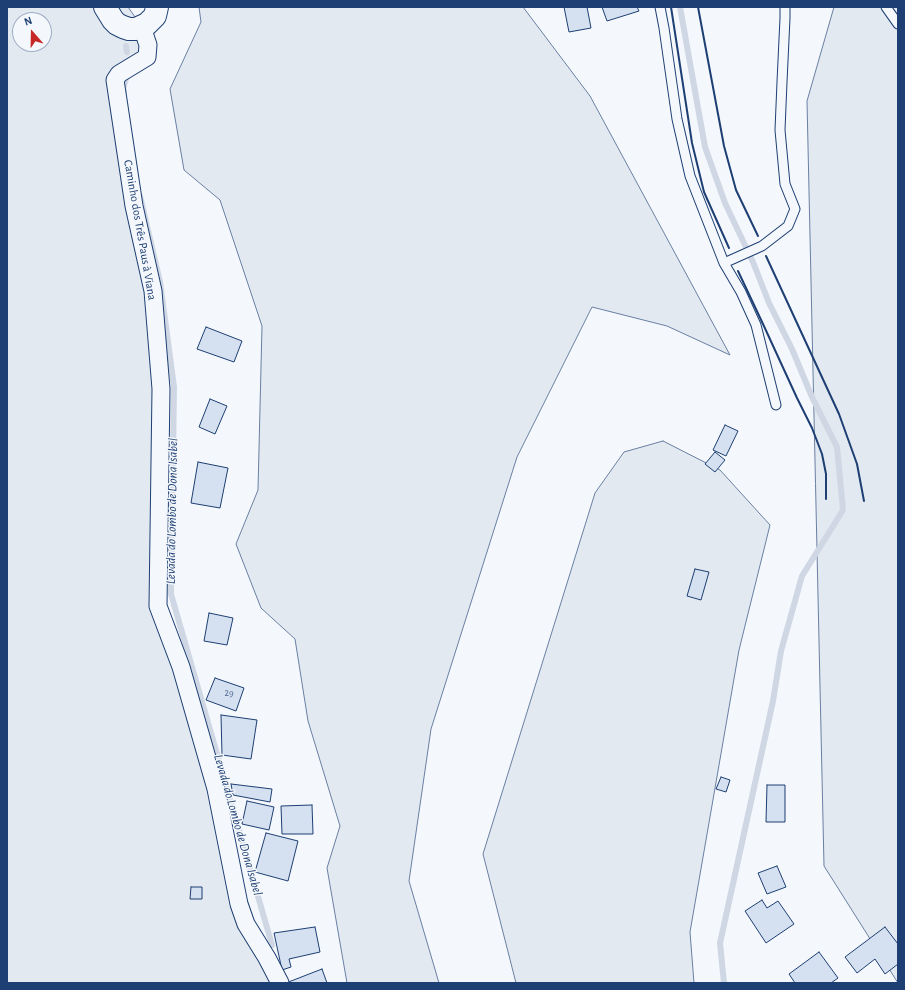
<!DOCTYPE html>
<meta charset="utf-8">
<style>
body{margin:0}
#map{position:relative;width:905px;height:990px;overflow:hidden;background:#f4f7fb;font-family:"Alegreya Sans",sans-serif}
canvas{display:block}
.frame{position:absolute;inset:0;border:8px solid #1d3f73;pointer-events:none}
.north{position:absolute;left:12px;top:12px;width:40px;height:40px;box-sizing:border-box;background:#f4f7fb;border:1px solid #9eadc5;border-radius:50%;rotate:340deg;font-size:11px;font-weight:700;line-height:16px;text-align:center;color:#1d3f73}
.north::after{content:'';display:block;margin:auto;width:14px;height:18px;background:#c62828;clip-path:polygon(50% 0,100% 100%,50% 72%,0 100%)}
</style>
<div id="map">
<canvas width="905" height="990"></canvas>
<div class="frame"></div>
<div class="north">N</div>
</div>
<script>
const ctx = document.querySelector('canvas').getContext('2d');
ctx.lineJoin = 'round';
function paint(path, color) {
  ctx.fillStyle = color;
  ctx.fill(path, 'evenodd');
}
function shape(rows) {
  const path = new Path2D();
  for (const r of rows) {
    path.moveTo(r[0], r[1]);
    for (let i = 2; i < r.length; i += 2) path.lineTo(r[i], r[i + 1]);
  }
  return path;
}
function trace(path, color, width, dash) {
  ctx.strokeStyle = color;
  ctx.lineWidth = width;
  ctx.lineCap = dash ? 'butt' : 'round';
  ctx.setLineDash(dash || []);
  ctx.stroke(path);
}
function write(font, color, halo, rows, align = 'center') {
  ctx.font = font + ' "Alegreya Sans",sans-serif';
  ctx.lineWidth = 3;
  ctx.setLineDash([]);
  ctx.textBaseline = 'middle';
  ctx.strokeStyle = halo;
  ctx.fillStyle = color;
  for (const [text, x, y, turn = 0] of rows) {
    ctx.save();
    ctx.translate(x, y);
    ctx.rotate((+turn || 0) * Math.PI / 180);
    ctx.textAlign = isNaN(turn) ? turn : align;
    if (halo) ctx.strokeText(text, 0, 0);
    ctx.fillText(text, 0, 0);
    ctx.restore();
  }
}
const green = shape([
 [7,7,128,7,142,27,147,57,119,74,153,291,158,606,239,904,280,983,7,983,7,7],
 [20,20,44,20,44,44,20,44,20,20],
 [199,7,523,7,590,96,730,355,667,326,592,307,517,457,431,729,409,881,439,983,347,983,327,868,340,826,308,721,295,639,261,608,236,544,258,490,262,326,220,200,184,170,170,89,201,22,199,7],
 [834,7,898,7,898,983,824,866,807,101,834,7],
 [663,441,720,470,770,525,739,650,690,932,694,983,516,983,483,854,595,493,624,452,663,441]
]);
paint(green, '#e3e9f0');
trace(green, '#687fa3', 1);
trace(shape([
 [680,7,705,147,725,203,753,262,769,303,792,349,812,397,837,447,843,510,802,576,781,651,773,701,720,943,724,983],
 [126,46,127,52],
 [124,92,123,89,128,72],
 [140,196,160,282,174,387,171,594,272,945]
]), '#cfd7e4', 6);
const building = shape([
 [564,7,587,7,591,28,569,32,564,7],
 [602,7,637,7,639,11,607,21,602,7],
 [206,327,242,341,234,362,197,349,206,327],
 [210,399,227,406,215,434,199,427,210,399],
 [725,425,738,431,726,456,713,450,725,425],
 [715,452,725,460,715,472,705,464,715,452],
 [198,462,228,468,220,508,191,503,198,462],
 [695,569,709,572,701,600,687,596,695,569],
 [209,613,233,618,227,645,204,641,209,613],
 [215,678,244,688,236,711,206,700,215,678],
 [221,715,257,720,251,759,222,755,221,715],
 [721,777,730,780,726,792,716,789,721,777],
 [231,784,272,789,270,802,233,795,231,784],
 [767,785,785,785,785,822,766,822,767,785],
 [247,801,274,807,269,830,242,824,247,801],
 [312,805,313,834,282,834,281,806,312,805],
 [266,833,298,841,288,881,255,872,266,833],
 [777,866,786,887,767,894,758,873,777,866],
 [191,887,202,887,202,899,190,899,191,887],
 [762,900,767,908,778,901,794,924,766,943,745,911,762,900],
 [315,927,320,952,289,959,291,967,282,970,274,933,315,927],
 [885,927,898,944,898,964,885,974,875,959,857,973,845,957,885,927],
 [819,952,838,978,831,983,795,983,789,974,819,952],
 [322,969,327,983,286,983,322,969]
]);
paint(building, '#d5e0f0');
trace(building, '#1d3f73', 1);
const lane = shape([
 [660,7,664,28,677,119,690,176,724,263,741,292,756,325,776,405],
 [886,7,898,24],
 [724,263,762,246,788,226,795,209,785,184,780,130,782,82,785,18,785,7]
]);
const street = shape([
 [142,27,148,45,147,57,119,74,115,80,134,206,153,291,161,389,158,606,181,667,216,789,239,904,246,924,267,958,280,983]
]);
const secondary = shape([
 [105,7,113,20,117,24,123,27,129,29,136,29,147,24,155,16,157,7]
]);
trace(lane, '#1d3f73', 11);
trace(street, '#1d3f73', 19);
trace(secondary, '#1d3f73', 24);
trace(lane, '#f4f7fb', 9);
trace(street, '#f4f7fb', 17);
trace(secondary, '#f4f7fb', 22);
trace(shape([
 [671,7,692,143,704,192,729,248],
 [698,7,724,146,736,190,758,236],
 [766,256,839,414,857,464,864,501],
 [738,271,763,324,797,398,812,428,822,454,826,474,826,499]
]), '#1d3f73', 2);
write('10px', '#4b6792', null, [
 ["29",229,693]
]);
write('12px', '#1d3f73', '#f4f7fb', [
 ["Caminho dos Três Paus à Viana",140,230,80]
]);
write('italic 13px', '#1d3f73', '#f4f7fb', [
 ["Levada do Lombo de Dona Isabel",172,511,-89],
 ["Levada do Lombo de Dona Isabel",238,825,74]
]);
</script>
